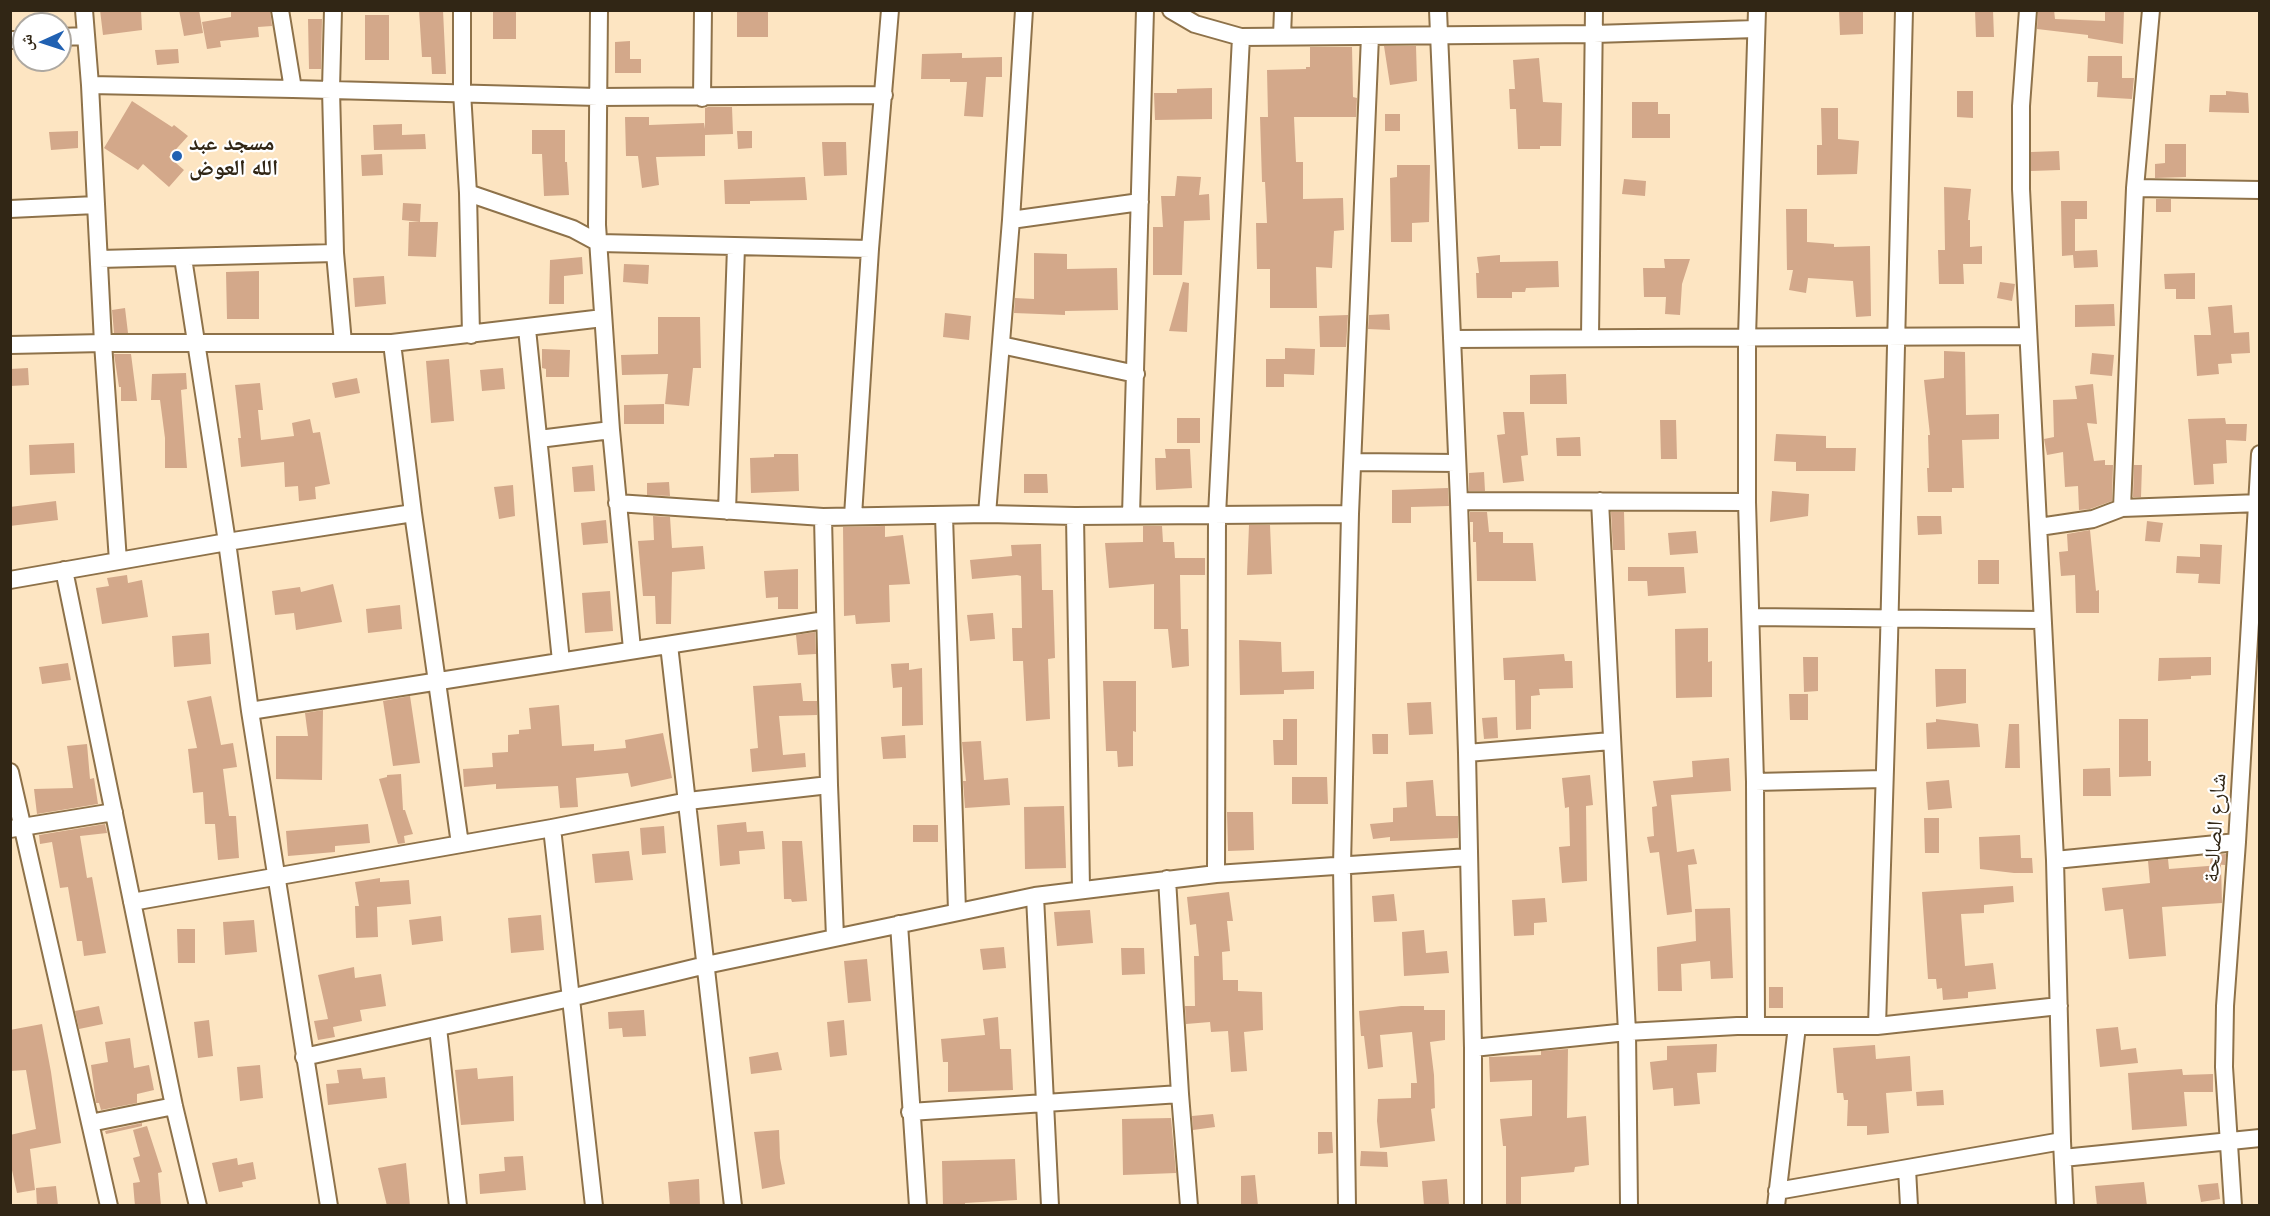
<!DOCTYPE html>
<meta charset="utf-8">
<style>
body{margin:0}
#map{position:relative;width:2270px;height:1216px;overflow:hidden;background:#fde5c2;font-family:Mulish,"Noto Naskh Arabic",sans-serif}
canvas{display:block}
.frame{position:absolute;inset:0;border:12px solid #312615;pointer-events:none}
.north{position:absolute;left:12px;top:12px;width:60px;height:60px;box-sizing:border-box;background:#fff;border:2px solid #ada8a1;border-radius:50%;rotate:267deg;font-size:16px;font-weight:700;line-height:24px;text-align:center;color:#312615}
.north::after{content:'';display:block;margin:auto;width:21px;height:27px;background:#2161b2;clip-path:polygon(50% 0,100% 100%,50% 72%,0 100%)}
</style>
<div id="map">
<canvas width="2270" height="1216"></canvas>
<div class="frame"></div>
<div class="north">ش</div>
</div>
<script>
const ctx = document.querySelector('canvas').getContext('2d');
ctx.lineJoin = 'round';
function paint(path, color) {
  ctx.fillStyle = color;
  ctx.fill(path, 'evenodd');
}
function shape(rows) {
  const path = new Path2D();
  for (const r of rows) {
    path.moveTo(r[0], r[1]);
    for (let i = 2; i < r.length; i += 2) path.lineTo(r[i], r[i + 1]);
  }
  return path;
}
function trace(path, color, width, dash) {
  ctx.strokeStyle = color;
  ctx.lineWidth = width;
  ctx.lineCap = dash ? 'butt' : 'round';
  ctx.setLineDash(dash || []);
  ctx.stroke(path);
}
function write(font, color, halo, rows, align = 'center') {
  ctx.font = font + ' Mulish,"Noto Naskh Arabic",sans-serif';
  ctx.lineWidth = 4.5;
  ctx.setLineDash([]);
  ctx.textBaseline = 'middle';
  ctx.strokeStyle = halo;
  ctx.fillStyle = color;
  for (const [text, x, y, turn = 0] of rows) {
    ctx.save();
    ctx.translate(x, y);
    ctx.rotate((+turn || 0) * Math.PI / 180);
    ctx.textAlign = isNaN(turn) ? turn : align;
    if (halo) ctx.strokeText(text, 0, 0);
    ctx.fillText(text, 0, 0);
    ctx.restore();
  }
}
paint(shape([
 [100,10,141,10,142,30,103,35],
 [179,10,199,10,203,33,184,36],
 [245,10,270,10,272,26,258,27,259,37,220,41,221,47,207,49,202,22,231,17,231,12],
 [419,10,443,10,446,74,432,74,431,57,422,57],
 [493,10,516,10,516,39,493,39],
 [737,10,768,10,768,37,737,37],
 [1839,10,1863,10,1863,34,1840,35],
 [1975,10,1993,10,1994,37,1976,37],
 [2038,10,2054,10,2055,19,2105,21,2105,10,2124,10,2123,44,2088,38,2088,35,2037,29],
 [365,15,389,15,389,60,365,60],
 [308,19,322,19,321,69,309,69],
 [630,41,630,59,641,59,641,73,615,73,615,42],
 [1384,46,1416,46,1417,81,1390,85],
 [1310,47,1352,47,1353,97,1357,98,1356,117,1294,117,1296,162,1303,162,1303,199,1343,198,1344,230,1334,231,1332,268,1316,267,1317,308,1270,308,1270,269,1257,269,1256,223,1267,223,1265,182,1262,182,1260,117,1268,117,1267,70,1306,69,1306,67,1310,67],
 [178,49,179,63,157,65,155,50],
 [962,53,962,58,1002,57,1002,77,986,77,983,117,964,116,967,82,950,82,950,79,921,79,922,54],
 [2088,56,2122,56,2122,78,2134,78,2132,99,2097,97,2098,82,2087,82],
 [1539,58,1543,102,1562,103,1561,146,1540,146,1540,149,1518,149,1516,109,1510,109,1509,89,1515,89,1513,60],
 [1212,88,1212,119,1155,120,1154,93,1177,93,1177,89],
 [1957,91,1973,91,1973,118,1957,117],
 [2226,91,2248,93,2249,113,2209,112,2210,95,2226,95],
 [132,101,172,127,174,125,188,136,169,157,184,170,169,187,143,164,138,170,104,148],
 [1632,102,1658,102,1658,114,1670,114,1670,138,1632,138],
 [708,107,732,107,733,134,705,135,705,156,656,157,659,185,642,188,638,156,626,156,625,117,649,117,649,125,704,123,705,129,705,108],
 [1821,108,1838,108,1838,139,1859,141,1857,174,1817,175,1817,145,1822,145],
 [1385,114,1400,114,1400,131,1385,131],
 [402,124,402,135,425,134,426,149,374,150,373,125],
 [532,130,565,130,565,162,567,162,569,195,544,196,542,154,532,154],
 [78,131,78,148,51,150,49,132],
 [737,131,752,131,752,148,738,149],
 [822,142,846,142,847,175,824,176],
 [2165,144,2186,144,2186,177,2155,178,2155,164,2165,163],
 [2059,151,2060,170,2031,171,2031,152],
 [382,154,383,175,362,176,361,155],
 [1397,165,1430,165,1429,222,1412,223,1412,242,1391,242,1390,178,1397,177],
 [1177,176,1201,177,1199,195,1209,194,1210,220,1184,221,1182,275,1153,275,1153,227,1163,227,1161,196,1175,196],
 [805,177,807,200,750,201,750,204,725,204,724,180],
 [1624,179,1646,181,1645,196,1622,194],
 [1944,187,1971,189,1968,220,1970,220,1970,247,1982,246,1982,264,1963,264,1964,284,1939,284,1938,250,1945,250],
 [2156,199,2171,199,2171,212,2156,212],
 [2061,201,2087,201,2087,219,2075,219,2075,251,2097,250,2098,267,2074,268,2073,255,2062,256],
 [403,203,421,204,420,222,402,220],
 [1786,209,1807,209,1807,242,1834,244,1834,247,1870,246,1871,316,1856,317,1853,281,1808,278,1806,293,1789,290,1793,270,1787,270],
 [409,222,438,222,436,257,408,256],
 [1034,253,1067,254,1067,269,1117,268,1118,310,1065,311,1065,315,1014,313,1015,298,1034,299],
 [1500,255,1500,262,1558,261,1559,287,1526,288,1525,292,1512,292,1512,298,1477,298,1476,273,1479,273,1477,257],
 [582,257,583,274,564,276,564,304,549,304,550,260],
 [1664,259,1690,259,1682,284,1680,315,1665,314,1666,297,1644,297,1643,268,1665,268],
 [624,264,649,265,648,284,623,282],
 [259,271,259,319,227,319,226,272],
 [2195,273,2195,299,2176,299,2176,289,2165,289,2164,274],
 [384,276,386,304,355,307,353,278],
 [1183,282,1189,283,1187,332,1169,331],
 [2000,282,2015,284,2012,301,1997,298],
 [2114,304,2115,326,2075,327,2075,305],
 [2232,305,2234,333,2249,332,2250,353,2231,354,2232,363,2218,364,2219,374,2197,376,2194,335,2211,335,2208,307],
 [125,308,128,333,114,333,112,310],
 [945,313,971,316,969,340,943,337],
 [1389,314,1390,330,1368,329,1369,315],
 [1348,315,1346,347,1320,347,1319,316],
 [658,317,700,317,701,368,693,368,689,406,665,404,668,374,622,375,621,355,658,354],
 [1285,348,1315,349,1314,375,1284,374,1284,387,1266,387,1266,359,1285,359],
 [542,349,570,350,569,377,546,377,546,369,542,368],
 [1944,351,1965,352,1966,415,1999,414,1999,439,1962,440,1964,488,1952,488,1952,492,1928,492,1927,468,1929,468,1928,435,1930,435,1924,380,1944,378],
 [2092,353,2114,355,2112,376,2090,374],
 [114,354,131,354,137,401,121,401,121,387,119,387],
 [449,359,454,421,431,423,426,361],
 [28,368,29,385,10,386,10,369],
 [503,368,505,389,482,391,480,370],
 [186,373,187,389,181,390,187,468,165,468,165,438,160,400,151,400,152,374],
 [1566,374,1567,404,1530,404,1530,375],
 [357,378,360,393,335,398,332,383],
 [260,383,263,410,258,410,261,440,294,436,292,423,310,419,313,433,320,432,330,484,315,487,316,499,299,501,298,486,285,487,284,462,241,467,238,438,241,438,235,385],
 [2093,384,2097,424,2087,423,2094,461,2105,460,2105,465,2113,465,2112,501,2090,509,2079,510,2078,486,2065,487,2063,452,2047,455,2044,439,2054,437,2053,400,2077,399,2075,386],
 [664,404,664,424,624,424,624,405],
 [1503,412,1524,412,1528,455,1521,456,1524,481,1503,483,1497,435,1505,434],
 [1177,418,1200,418,1200,443,1177,443],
 [2225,418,2226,424,2247,424,2246,441,2226,440,2227,463,2213,464,2214,484,2194,485,2188,419],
 [1660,420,1676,420,1677,459,1661,459],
 [1776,434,1826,436,1826,448,1856,448,1855,471,1796,471,1796,462,1774,461],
 [1580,437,1581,456,1557,456,1556,438],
 [74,443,75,473,30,475,29,445],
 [1165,449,1190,449,1192,488,1156,490,1155,458,1166,458],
 [774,454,798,454,799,491,751,493,750,458,774,457],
 [593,465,595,491,574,492,572,467],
 [2134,465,2142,465,2141,497,2133,497],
 [1484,472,1485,491,1469,491,1469,473],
 [1024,474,1047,474,1048,493,1024,493],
 [669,482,670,496,647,495,647,483],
 [513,485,515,516,499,519,494,487],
 [1448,488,1449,506,1411,507,1411,523,1392,523,1392,490],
 [1772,491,1809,494,1808,516,1770,522],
 [56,501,58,520,10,526,10,507],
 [1470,512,1487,512,1489,532,1503,532,1503,543,1533,543,1536,581,1477,581,1476,542,1473,542,1473,522,1470,522],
 [1611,512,1624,512,1625,550,1613,550],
 [653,516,670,517,672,548,703,546,705,569,672,572,671,624,656,624,655,596,643,596,638,541,654,540],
 [1917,516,1941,516,1942,534,1918,535],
 [606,520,608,543,583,545,581,523],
 [2147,521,2163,523,2160,542,2145,541],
 [1249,525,1270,525,1272,574,1247,575],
 [885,526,885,537,903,535,910,584,889,585,890,622,856,624,855,615,844,616,843,527],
 [1143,526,1162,526,1163,542,1174,542,1175,558,1205,558,1205,575,1180,575,1181,629,1154,629,1154,584,1109,588,1105,543,1143,542],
 [2090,530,2096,591,2099,590,2099,613,2076,613,2075,575,2061,576,2059,552,2068,551,2067,534],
 [1696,531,1698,553,1670,555,1668,533],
 [1041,544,1042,590,1053,590,1055,658,1048,659,1050,719,1026,721,1023,661,1013,661,1012,628,1022,628,1021,576,1017,575,972,579,970,560,1012,556,1011,545],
 [2200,544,2222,545,2220,584,2198,583,2199,574,2176,573,2177,556,2200,557],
 [1978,560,1999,560,1999,584,1978,584],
 [1628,567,1684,567,1686,593,1648,596,1647,581,1628,581],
 [798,569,798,609,778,609,778,597,766,598,764,571],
 [127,575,128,583,142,580,148,617,102,624,96,588,109,586,107,578],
 [333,584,342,622,296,630,294,613,275,615,272,591,300,587,301,592],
 [610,591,613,631,585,633,582,593],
 [400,605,402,629,368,633,366,609],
 [993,613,995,639,970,641,967,615],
 [1708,628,1708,662,1712,661,1712,697,1676,698,1675,629],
 [1168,629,1188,629,1189,666,1172,668],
 [815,632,816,654,798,655,796,635],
 [209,633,211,664,174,667,172,636],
 [1239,640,1281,642,1282,672,1314,671,1314,689,1284,690,1284,694,1240,695],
 [1564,654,1565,661,1572,661,1573,688,1539,689,1540,695,1531,696,1531,729,1516,730,1515,680,1504,680,1503,658],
 [1803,657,1818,657,1818,691,1804,692],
 [2211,657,2211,675,2191,676,2191,679,2158,681,2159,658],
 [68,663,71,680,42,684,39,667],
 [909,663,909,670,922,668,923,725,902,726,902,687,893,688,891,664],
 [1935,669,1966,669,1966,703,1936,707],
 [1103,681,1136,681,1136,732,1133,731,1133,766,1118,767,1117,751,1106,751],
 [801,683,803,701,817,701,817,715,779,716,783,755,805,753,806,767,752,772,750,749,758,748,753,686],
 [1789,694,1808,694,1808,720,1790,720],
 [211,696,221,745,233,743,237,767,223,769,229,816,236,816,239,858,218,860,215,824,205,824,203,792,193,793,188,749,197,748,187,701],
 [410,696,420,763,393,766,383,701],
 [1431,702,1433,734,1409,735,1407,703],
 [559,705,562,746,594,744,594,751,626,748,625,740,663,733,672,778,631,787,628,773,576,778,578,807,560,808,558,786,496,789,496,784,464,787,463,769,493,767,492,753,508,752,508,735,519,734,519,730,531,729,529,708],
 [323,710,322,780,276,779,276,736,308,736,305,713],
 [1497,717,1498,738,1484,739,1482,718],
 [1283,719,1297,719,1297,765,1274,765,1273,740,1283,740],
 [1936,719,1978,724,1980,747,1927,749,1926,723,1936,722],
 [2119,719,2148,719,2148,761,2151,761,2151,776,2119,777],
 [2009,724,2019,724,2020,768,2005,768],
 [1372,734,1388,734,1388,754,1373,754],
 [905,735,906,758,883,759,881,737],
 [981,741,984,780,1008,778,1010,805,965,808,963,781,966,781,962,742],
 [87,744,90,779,94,778,98,804,37,814,34,789,73,788,67,746],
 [1729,758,1731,791,1671,795,1677,852,1694,849,1697,864,1688,865,1692,912,1667,915,1659,852,1650,853,1647,837,1654,836,1652,807,1657,806,1653,781,1693,777,1692,761],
 [2110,768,2111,796,2083,796,2083,769],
 [401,774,403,810,405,810,413,834,404,836,405,843,398,844,379,779,387,777,387,775],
 [1590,775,1593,805,1586,806,1587,881,1562,883,1559,847,1570,846,1569,807,1565,808,1562,778],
 [1292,777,1327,777,1328,804,1292,804],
 [1433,780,1436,816,1458,816,1458,838,1390,841,1390,837,1373,839,1370,824,1393,822,1393,808,1407,807,1406,782],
 [1949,780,1952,808,1928,810,1926,782],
 [1064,806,1066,868,1025,869,1024,807],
 [1227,812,1253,812,1254,850,1228,851],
 [1924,818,1939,818,1939,853,1925,853],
 [746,822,747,832,763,831,765,849,739,851,740,864,720,866,717,825],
 [105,824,107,833,80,836,87,878,92,877,106,953,84,956,82,941,77,941,68,887,60,888,52,842,40,844,39,835],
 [368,824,370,843,335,846,335,852,288,856,286,831],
 [913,825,938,825,938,842,913,842],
 [664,826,666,853,642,855,640,828],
 [2020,835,2021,858,2032,858,2033,873,2014,873,1980,869,1979,837],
 [782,841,802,841,807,901,792,902,791,899,784,899],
 [629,851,633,880,595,883,592,854],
 [2226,854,2225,865,2210,864,2211,855],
 [2168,859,2169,869,2221,865,2222,903,2162,907,2166,956,2129,959,2123,909,2105,911,2102,888,2150,883,2148,861],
 [380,878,380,882,409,880,411,904,377,907,378,937,356,938,355,906,359,906,355,882],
 [2013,886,2014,902,1984,905,1984,913,1961,914,1965,966,1993,963,1996,989,1968,992,1968,998,1943,1000,1942,988,1937,989,1936,979,1928,979,1922,892],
 [1229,892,1233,921,1227,921,1230,951,1222,952,1223,980,1238,980,1238,991,1262,992,1263,1030,1244,1032,1247,1071,1231,1072,1228,1031,1211,1032,1210,1022,1186,1024,1185,1006,1195,1006,1194,956,1199,956,1196,924,1190,925,1187,897],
 [1394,894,1397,921,1374,922,1372,896],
 [1545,898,1547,922,1534,923,1534,935,1514,936,1512,900],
 [1730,908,1733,978,1711,979,1710,961,1681,964,1682,991,1658,991,1657,947,1696,941,1695,909],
 [1090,910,1093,943,1057,946,1054,912],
 [541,915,544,950,511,953,508,918],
 [441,916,443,941,412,945,409,920],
 [254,920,257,952,225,955,223,922],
 [177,929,195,929,195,963,178,963],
 [1424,930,1426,953,1447,951,1449,973,1404,976,1402,932],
 [1004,947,1006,968,983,970,980,949],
 [1121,948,1144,948,1145,974,1122,975],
 [867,959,871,1001,848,1003,844,961],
 [354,967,355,978,381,974,386,1006,360,1010,362,1021,333,1027,335,1037,318,1040,314,1021,328,1019,318,975],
 [1769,987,1783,987,1783,1008,1769,1008],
 [99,1006,103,1024,79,1029,75,1011],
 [1401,1006,1424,1006,1424,1010,1445,1010,1445,1040,1430,1042,1434,1075,1435,1108,1431,1109,1435,1141,1380,1148,1377,1121,1378,1099,1411,1098,1411,1083,1417,1083,1412,1032,1380,1035,1383,1067,1368,1069,1364,1036,1361,1036,1359,1011],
 [644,1010,646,1036,623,1037,622,1028,609,1029,608,1012],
 [998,1017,1000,1049,1011,1049,1013,1090,948,1092,948,1062,943,1062,941,1039,985,1035,983,1019],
 [209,1020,213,1056,198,1058,194,1022],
 [844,1020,847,1055,830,1057,827,1022],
 [42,1024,51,1072,61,1143,30,1149,35,1190,17,1193,10,1161,10,1135,36,1129,26,1070,10,1071,10,1030],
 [2118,1027,2121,1050,2136,1048,2138,1063,2100,1067,2096,1029],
 [130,1038,134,1068,149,1065,154,1090,137,1094,137,1103,101,1110,99,1103,96,1103,91,1065,108,1062,105,1042],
 [1717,1044,1716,1072,1697,1073,1700,1104,1674,1106,1673,1088,1653,1090,1650,1062,1667,1060,1667,1046],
 [1875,1045,1876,1059,1910,1056,1912,1091,1886,1093,1889,1133,1867,1135,1867,1126,1847,1126,1848,1100,1844,1100,1843,1093,1837,1093,1833,1048],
 [1568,1049,1567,1118,1586,1116,1589,1165,1575,1167,1574,1172,1521,1177,1521,1206,1506,1206,1506,1146,1503,1146,1500,1119,1532,1116,1532,1080,1490,1082,1489,1057,1541,1055,1541,1051],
 [778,1052,782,1070,751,1074,749,1057],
 [260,1065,263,1098,240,1101,237,1067],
 [361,1068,363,1079,385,1077,387,1098,328,1105,326,1084,339,1083,337,1070],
 [477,1068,478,1079,513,1076,514,1121,461,1125,455,1070],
 [2182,1069,2183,1075,2213,1074,2213,1092,2184,1092,2187,1126,2132,1130,2128,1073],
 [1943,1090,1944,1105,1917,1106,1916,1092],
 [1213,1114,1215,1127,1193,1130,1192,1116],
 [1171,1118,1176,1173,1123,1175,1122,1119],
 [142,1123,142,1126,106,1134,105,1131],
 [147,1126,162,1172,158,1173,161,1206,135,1206,133,1183,140,1182,133,1158,140,1156,133,1130],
 [779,1130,780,1158,785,1184,762,1189,754,1132],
 [1318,1132,1332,1132,1333,1153,1318,1154],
 [1361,1151,1387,1152,1388,1167,1360,1166],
 [523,1156,526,1190,480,1194,479,1174,505,1171,504,1157],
 [237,1158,238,1165,253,1162,256,1179,242,1182,243,1187,219,1192,212,1163],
 [1015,1159,1017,1200,965,1203,965,1206,943,1206,942,1161],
 [406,1163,410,1206,387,1206,378,1168],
 [1255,1175,1258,1206,1241,1206,1241,1176],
 [699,1179,700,1206,670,1206,668,1182],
 [1447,1179,1449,1205,1424,1206,1422,1181],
 [2144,1182,2147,1206,2097,1206,2095,1186],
 [2218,1183,2220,1199,2201,1202,2198,1185],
 [56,1186,58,1206,37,1206,36,1188]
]), '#d3a88a');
const minor = shape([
 [84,10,90,85,103,343,118,561],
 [280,10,293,89,598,97,884,95],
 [333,10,331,89,335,253,343,343],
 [462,10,462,92,468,193,471,335],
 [599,10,597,225,611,430,632,649],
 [1171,10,1195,24,1241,37,1594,34,1756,29],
 [1438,10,1459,501,1467,753,1473,1048,1473,1206],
 [1757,10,1747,337,1747,502,1755,782,1884,779],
 [2028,10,2021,106,2021,189,2055,860,2062,1141,2065,1206],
 [2151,10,2135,188,2122,508,2260,503],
 [1282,36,1283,10],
 [60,37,86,36],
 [10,40,24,40],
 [90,85,293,89],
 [702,98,703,10],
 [2135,188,2260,190],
 [468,193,573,229,599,243,870,249],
 [10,209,96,205],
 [1011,220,1140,202],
 [183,258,227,542,250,711,329,1206],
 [99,259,335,253],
 [527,329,561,661],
 [1590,337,1594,10],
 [1452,339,2028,336],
 [392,343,413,513,460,844],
 [10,345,103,343,392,343,603,318],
 [1001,345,1136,374],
 [539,439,611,430],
 [1353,462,1457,463],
 [1459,501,1747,502],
 [1600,501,1627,1032,1629,1206],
 [617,503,823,517,987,514,1075,516,1350,514],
 [727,511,736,247],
 [987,514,1011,220,1024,10],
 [1131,515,1145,10],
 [853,516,870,249,890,10],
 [944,516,957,911],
 [1075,516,1081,889],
 [823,517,829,785,835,937],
 [2039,527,2093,519,2122,508],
 [64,570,174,1106,198,1206],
 [10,580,227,542,413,513],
 [1751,617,2042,620],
 [669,645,733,1206],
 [250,711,825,620],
 [1467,753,1611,741],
 [10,772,109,1206],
 [1755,782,1756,1025],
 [552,828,594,1206],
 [10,829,114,812],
 [2055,860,2237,842],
 [1216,874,1217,515,1241,37],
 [1167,879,1180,1094,1189,1206],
 [1035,896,1050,1206],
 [132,902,552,828,688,801,829,785],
 [899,924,918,1206],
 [1877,1026,1889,640,1904,10],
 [438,1028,458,1206],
 [1473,1048,1627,1032,1737,1026,1877,1026,2059,1006],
 [304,1057,570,998,706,965,1035,896,1216,874,1469,857],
 [910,1112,1180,1094],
 [90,1123,174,1106],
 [2063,1158,2260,1138],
 [1907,1169,1909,1206],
 [1777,1191,2062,1141],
 [1347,1206,1342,866,1350,514,1370,36],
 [1776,1206,1797,1026],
 [2233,1206,2224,1067,2225,1006,2237,842,2260,454]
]);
trace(minor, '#8e724a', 20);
trace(minor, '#fff', 16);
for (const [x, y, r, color] of [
 [177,156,6,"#2161b2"]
]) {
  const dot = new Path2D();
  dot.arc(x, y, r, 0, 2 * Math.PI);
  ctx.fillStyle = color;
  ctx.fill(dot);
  trace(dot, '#fff', 2);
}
write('bold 22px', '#312615', '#fff', [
 ["مسجد عبد",189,143],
 ["الله العوض",189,168]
], 'left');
write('22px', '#312615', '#fff', [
 ["شارع الصالحة",2215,828,-86]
]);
</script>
